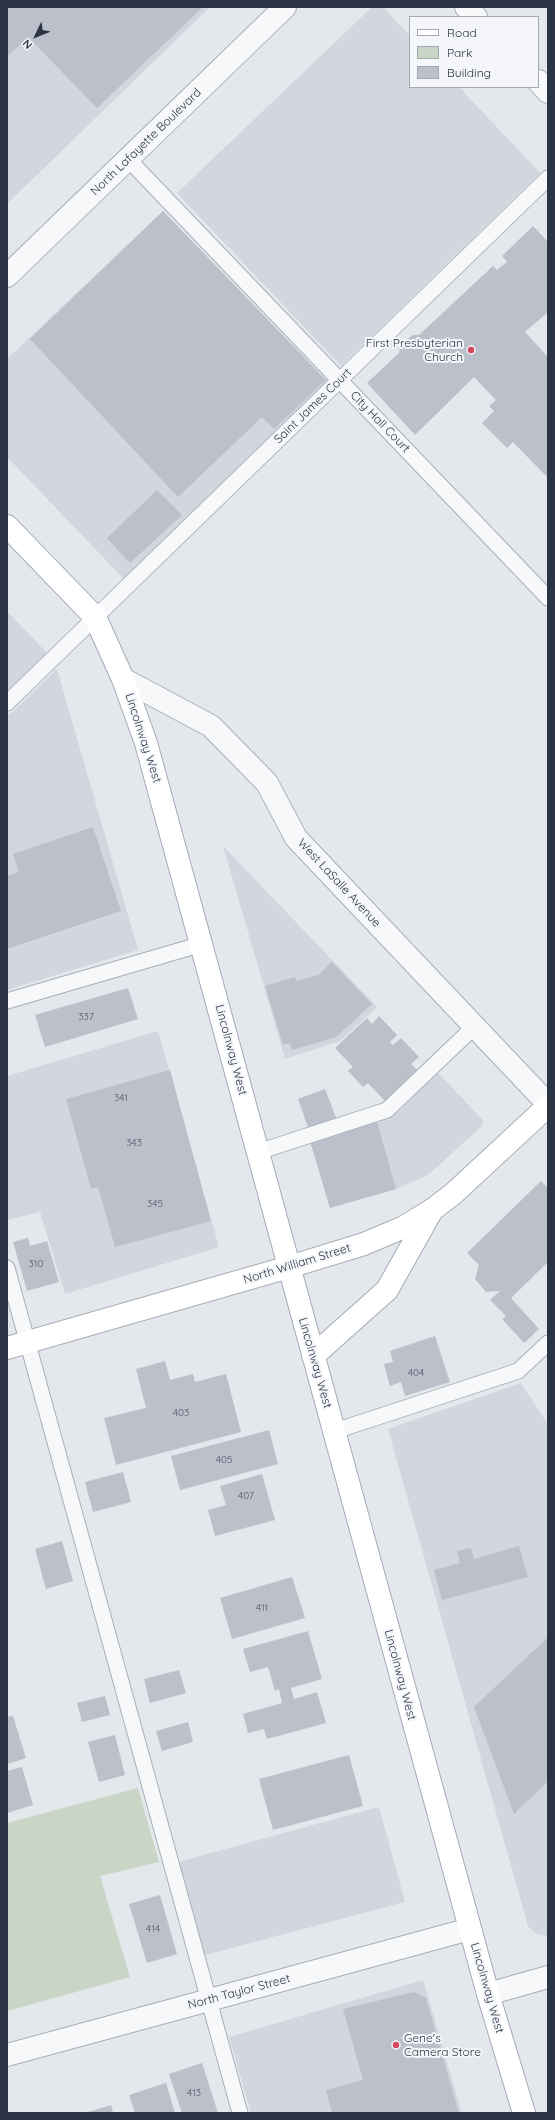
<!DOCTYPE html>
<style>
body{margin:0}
#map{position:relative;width:555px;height:2120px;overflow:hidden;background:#e4e7ec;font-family:Quicksand,sans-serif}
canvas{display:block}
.frame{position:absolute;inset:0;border:8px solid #2b3445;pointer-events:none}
.legend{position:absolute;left:409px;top:16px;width:130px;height:72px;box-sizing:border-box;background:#f4f6f9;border:1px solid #a4a8b1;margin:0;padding:5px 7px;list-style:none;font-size:12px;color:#2b3445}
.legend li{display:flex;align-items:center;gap:8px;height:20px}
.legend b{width:20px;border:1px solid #a4a8b1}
.north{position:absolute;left:16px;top:16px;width:40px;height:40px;-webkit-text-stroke:3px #f4f6f9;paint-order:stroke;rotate:227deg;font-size:11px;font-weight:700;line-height:16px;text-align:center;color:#2b3445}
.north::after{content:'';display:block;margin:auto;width:14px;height:18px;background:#2b3445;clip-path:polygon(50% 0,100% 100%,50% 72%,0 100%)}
</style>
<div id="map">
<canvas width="555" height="2120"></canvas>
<div class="frame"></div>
<ul class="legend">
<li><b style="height:5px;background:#fff"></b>Road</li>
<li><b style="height:11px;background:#c9d6c5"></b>Park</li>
<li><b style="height:11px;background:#bbc0ca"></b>Building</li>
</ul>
<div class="north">N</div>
</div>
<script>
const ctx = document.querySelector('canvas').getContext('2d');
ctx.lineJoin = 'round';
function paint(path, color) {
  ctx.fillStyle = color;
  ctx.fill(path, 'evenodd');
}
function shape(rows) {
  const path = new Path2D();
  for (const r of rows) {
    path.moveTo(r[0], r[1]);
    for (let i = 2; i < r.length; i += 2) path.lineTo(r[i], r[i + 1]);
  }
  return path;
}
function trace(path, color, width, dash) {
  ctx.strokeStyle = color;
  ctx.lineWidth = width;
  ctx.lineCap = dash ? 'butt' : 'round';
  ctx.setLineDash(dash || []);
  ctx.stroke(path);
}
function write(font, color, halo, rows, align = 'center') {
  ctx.font = font + ' Quicksand,sans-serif';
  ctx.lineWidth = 4;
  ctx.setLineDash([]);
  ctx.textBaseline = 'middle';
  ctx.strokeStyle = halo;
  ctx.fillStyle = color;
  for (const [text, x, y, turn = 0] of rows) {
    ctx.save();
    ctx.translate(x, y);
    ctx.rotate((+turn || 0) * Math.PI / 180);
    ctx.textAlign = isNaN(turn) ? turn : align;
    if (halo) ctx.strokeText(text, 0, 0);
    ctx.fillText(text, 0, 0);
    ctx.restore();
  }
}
paint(shape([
 [7,7,210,7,7,204],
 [372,7,383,7,410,36,410,87,459,87,540,173,341,366,177,193],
 [163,211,329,383,124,579,7,457,7,359],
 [7,611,48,654,7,693],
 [57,669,138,950,7,990,7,717],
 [223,846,377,1007,340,1041,285,1059],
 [158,1031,219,1247,65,1294,40,1212,7,1220,7,1076],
 [438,1073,483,1120,482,1126,428,1175,396,1189,330,1208,310,1141,377,1122,396,1114],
 [521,1383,548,1424,548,1936,536,1934,528,1926,388,1429],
 [379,1807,405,1902,205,1955,178,1862],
 [423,1980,462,2113,251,2113,229,2037]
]), '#d2d6de');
paint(shape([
 [138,1788,159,1862,100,1876,130,1977,7,2011,7,1823]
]), '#c9d6c5');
paint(shape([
 [7,7,203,7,97,108,28,37,7,57],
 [163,211,326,380,274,429,262,417,178,497,30,339],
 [533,226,548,242,548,312,525,332,548,357,548,478,513,442,507,448,482,423,494,411,489,406,496,400,474,377,415,435,367,383,399,353,400,347,406,340,413,335,419,335,493,266,497,270,507,262,502,256],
 [157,490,182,515,130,563,107,538],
 [93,827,121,911,7,949,7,876,19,872,13,854],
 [332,962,372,1004,336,1037,292,1050,290,1043,283,1045,265,986,295,977,296,981,318,975],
 [128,988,138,1019,45,1047,35,1015],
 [379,1016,397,1035,390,1042,393,1045,401,1038,419,1057,411,1064,417,1070,385,1101,368,1083,363,1087,348,1071,353,1067,335,1048,367,1018,372,1024],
 [170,1070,211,1221,115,1247,98,1187,91,1189,66,1099],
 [325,1089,337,1120,309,1130,298,1099],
 [377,1122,396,1189,330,1208,310,1141],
 [541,1181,548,1188,548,1262,511,1298,539,1329,524,1343,502,1319,506,1316,490,1300,500,1291,486,1292,475,1279,479,1265,467,1253],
 [28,1238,30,1246,47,1241,59,1282,27,1291,13,1242],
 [435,1336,450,1382,405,1396,401,1382,390,1386,384,1364,393,1362,390,1351],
 [165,1361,170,1380,193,1374,195,1382,226,1374,241,1432,116,1465,104,1418,146,1408,136,1369],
 [269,1430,278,1464,180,1490,171,1456],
 [123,1472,131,1502,93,1512,85,1482],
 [262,1474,275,1520,215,1536,208,1510,226,1505,220,1486],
 [62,1541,73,1581,46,1589,35,1549],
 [519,1546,528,1577,442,1600,434,1570,460,1563,457,1551,471,1548,474,1559],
 [292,1577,305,1618,232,1639,220,1598],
 [308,1631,322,1679,291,1688,294,1699,317,1692,326,1723,267,1739,264,1729,248,1733,243,1714,282,1703,279,1689,275,1691,268,1667,250,1672,243,1649],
 [548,1637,548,1781,514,1814,474,1707],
 [179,1670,186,1693,150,1703,144,1679],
 [105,1696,110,1715,82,1722,77,1703],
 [13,1716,26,1758,7,1764,7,1717],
 [188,1722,193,1742,162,1751,156,1731],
 [115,1735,125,1775,99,1782,88,1742],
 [349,1755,363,1806,273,1830,259,1779],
 [22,1767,33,1805,7,1813,7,1771],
 [160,1895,177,1954,147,1963,129,1904],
 [414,1992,426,1998,459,2113,332,2113,326,2090,363,2080,343,2009],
 [202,2063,218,2113,182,2113,169,2074],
 [166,2083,175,2113,135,2113,129,2095],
 [111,2105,113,2113,85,2113]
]), '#bbc0ca');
const service = shape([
 [128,159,548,598],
 [7,703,548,178],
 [7,1001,202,944],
 [258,1152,387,1110,475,1026],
 [7,1268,240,2113],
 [335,1431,518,1371,548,1343]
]);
const minor = shape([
 [488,1994,548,1977],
 [7,2055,470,1929]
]);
const tertiary = shape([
 [466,7,476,17],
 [538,81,548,92],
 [7,276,285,7],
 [123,679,211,726,267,783,296,838,548,1104]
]);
const secondary = shape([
 [7,1348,289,1267,364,1244,404,1227,432,1210,453,1194,548,1106]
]);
const primary = shape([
 [7,526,95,617,123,679,146,743,488,1994,524,2113],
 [313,1356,387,1290,432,1210]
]);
trace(service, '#a9aeb7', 17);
trace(minor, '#a9aeb7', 24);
trace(tertiary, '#a9aeb7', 24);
trace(secondary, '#a9aeb7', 24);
trace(primary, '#a3abb8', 24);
trace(service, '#f7f8fa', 15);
trace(minor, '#f7f8fa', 22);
trace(tertiary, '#f7f8fa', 22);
trace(secondary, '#fff', 22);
trace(primary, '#fff', 22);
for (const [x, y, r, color] of [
 [471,350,4,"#d1495b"],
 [396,2045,4,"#d1495b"]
]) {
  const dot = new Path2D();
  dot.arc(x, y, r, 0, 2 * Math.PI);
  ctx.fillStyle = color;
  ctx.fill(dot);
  trace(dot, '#f4f6f9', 1.5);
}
write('10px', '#4f5766', null, [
 ["337",86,1017],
 ["341",121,1098],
 ["343",134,1143],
 ["345",155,1204],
 ["310",36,1264],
 ["404",416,1373],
 ["403",181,1413],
 ["405",224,1460],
 ["407",246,1496],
 ["411",262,1608],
 ["414",153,1929],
 ["413",194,2093]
]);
write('12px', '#2b3445', '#f4f6f9', [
 ["North Lafayette Boulevard",146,142,-44],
 ["Saint James Court",313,406,-44],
 ["City Hall Court",380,422,46],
 ["Lincolnway West",143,738,72],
 ["West LaSalle Avenue",339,883,47],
 ["Lincolnway West",231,1050,75],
 ["North William Street",297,1264,-17],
 ["Lincolnway West",315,1363,74],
 ["Lincolnway West",400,1675,75],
 ["Lincolnway West",487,1988,74],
 ["North Taylor Street",239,1992,-15]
]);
write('12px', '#2b3445', '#f4f6f9', [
 ["First Presbyterian",463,343],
 ["Church",463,357],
 ["Gene's",404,2038,"left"],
 ["Camera Store",404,2052,"left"]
], 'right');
</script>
